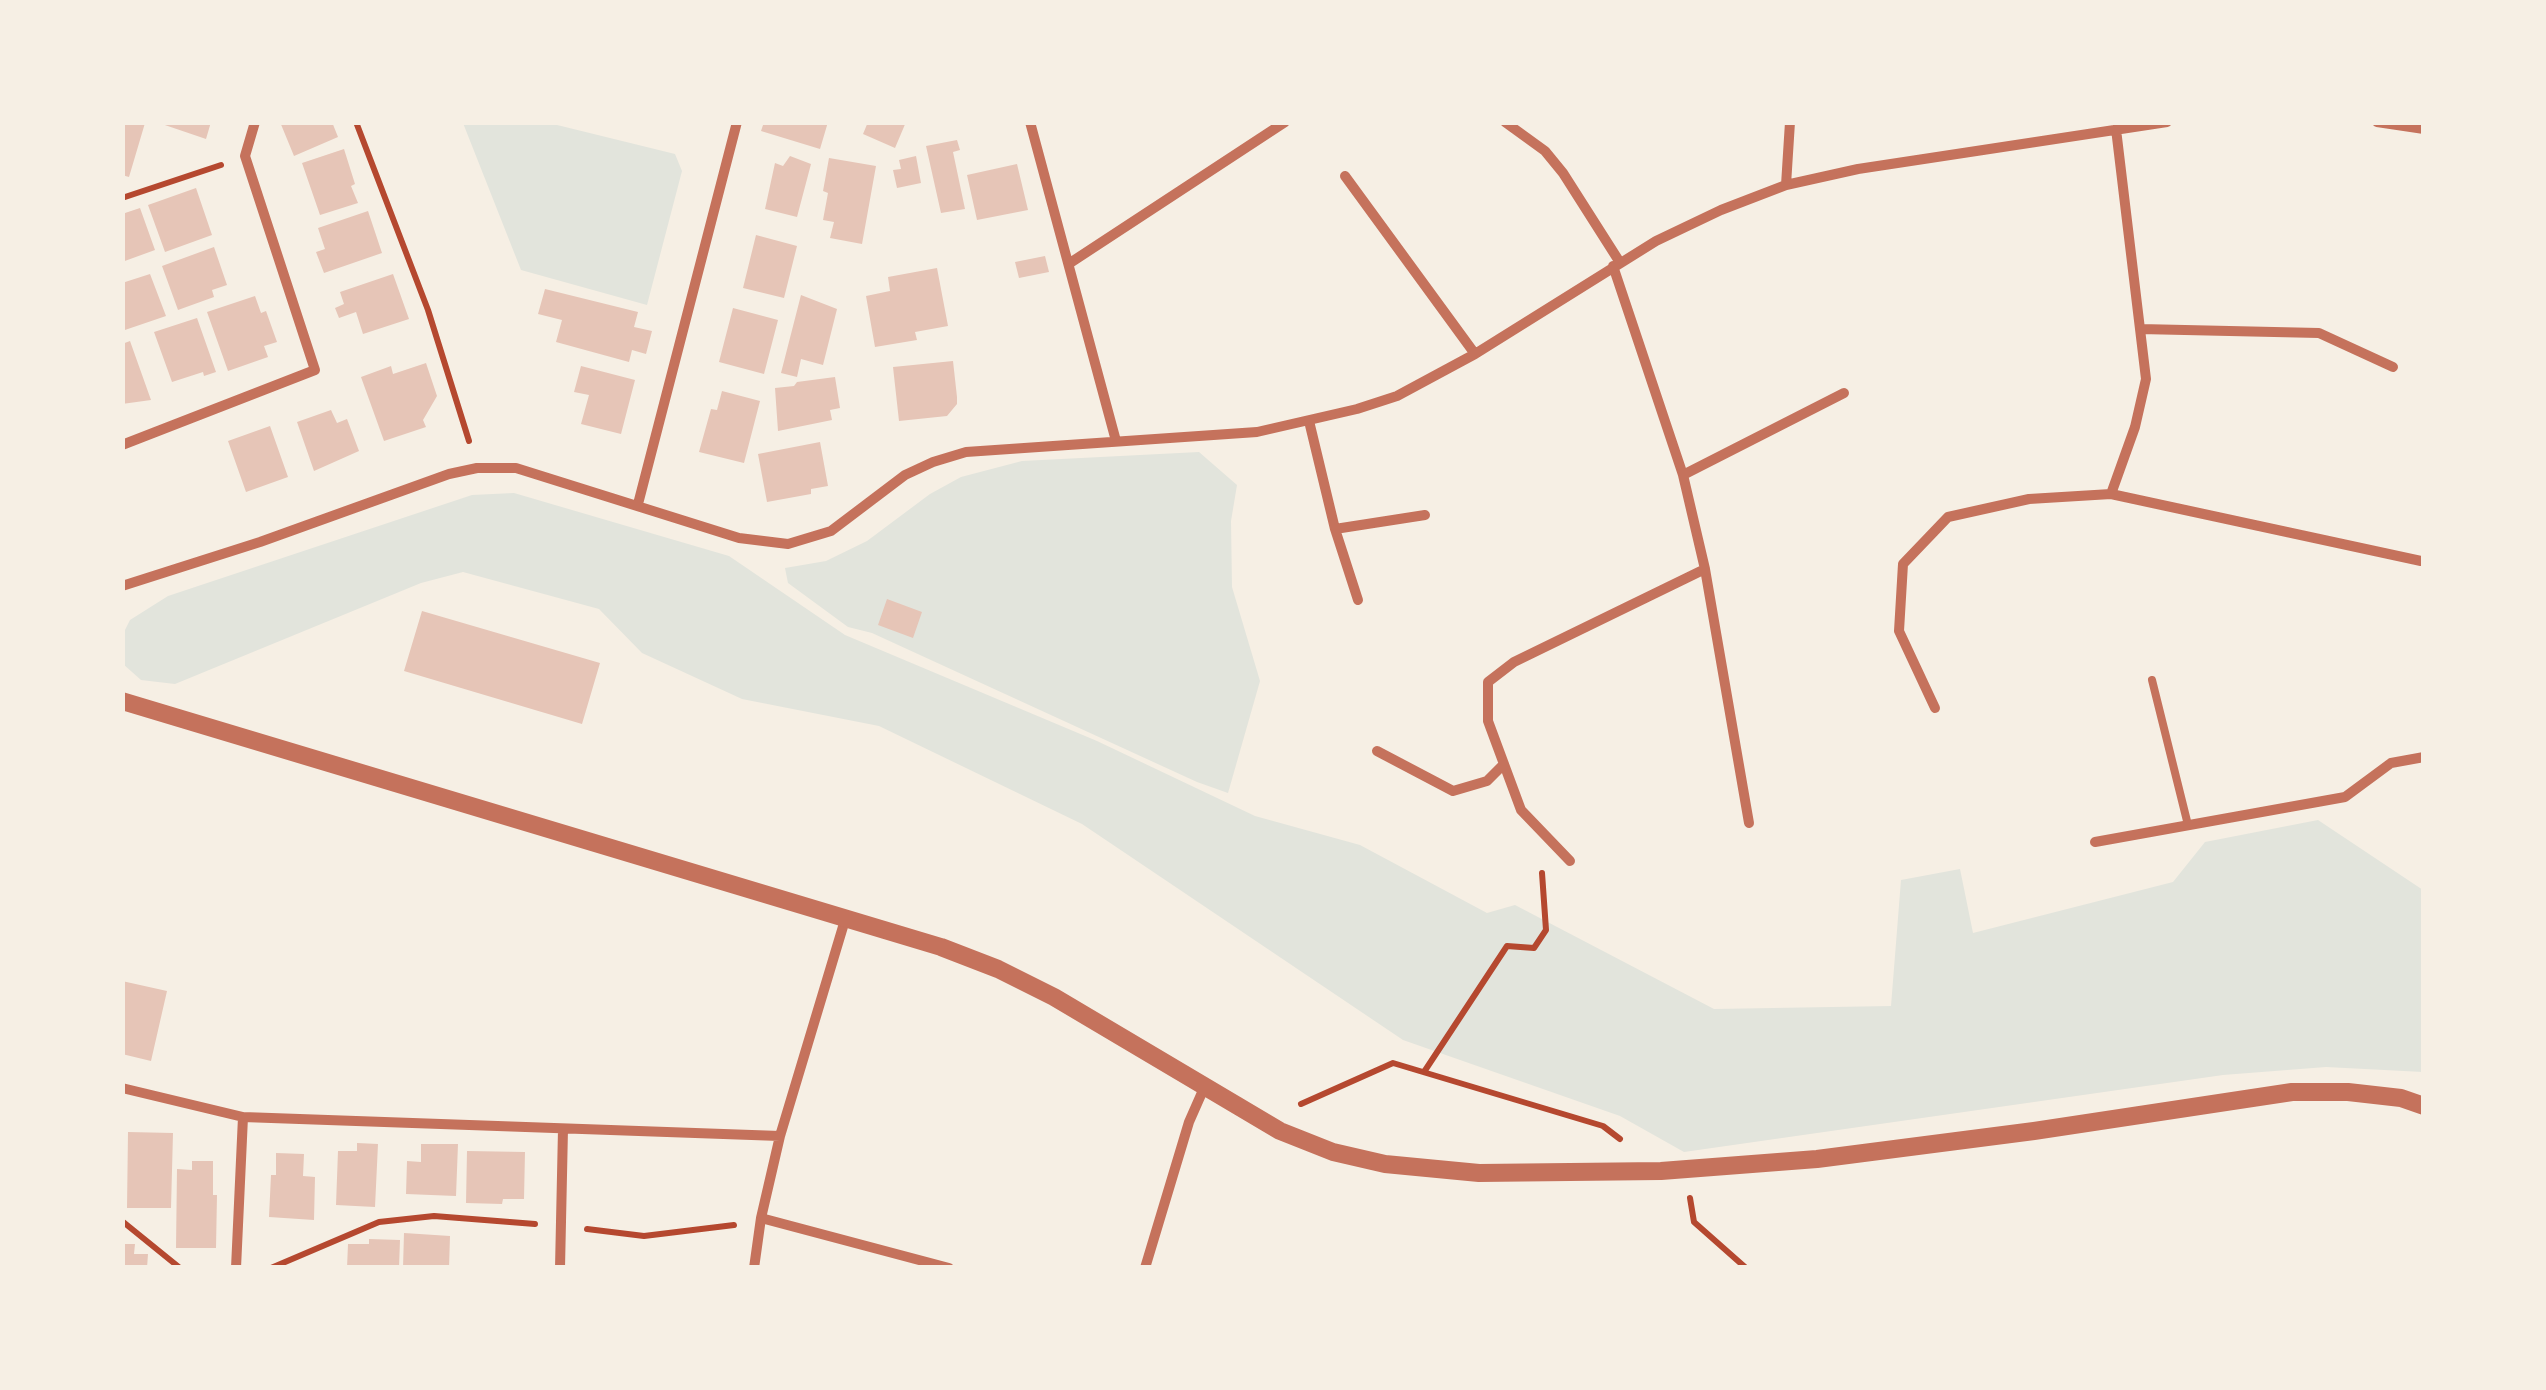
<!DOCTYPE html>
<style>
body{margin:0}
#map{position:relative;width:2546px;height:1390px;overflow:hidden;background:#f6efe4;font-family:"Source Serif 4",serif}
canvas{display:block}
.frame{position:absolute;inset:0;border:125px solid #f6efe4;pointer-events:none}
</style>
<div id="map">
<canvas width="2546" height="1390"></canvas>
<div class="frame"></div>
</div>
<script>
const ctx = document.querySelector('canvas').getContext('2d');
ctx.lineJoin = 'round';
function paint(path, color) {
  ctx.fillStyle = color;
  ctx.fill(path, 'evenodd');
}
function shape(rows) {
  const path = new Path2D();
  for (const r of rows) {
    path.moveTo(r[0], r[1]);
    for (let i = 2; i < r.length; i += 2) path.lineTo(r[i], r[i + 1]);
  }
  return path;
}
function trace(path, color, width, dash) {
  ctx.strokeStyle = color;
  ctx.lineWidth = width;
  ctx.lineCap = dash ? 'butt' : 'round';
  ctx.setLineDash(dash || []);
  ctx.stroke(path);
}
paint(shape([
 [463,123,549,123,675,154,682,171,647,305,521,270],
 [1199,452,1237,485,1231,521,1232,587,1260,681,1228,793,1197,782,872,633,848,627,788,583,785,568,826,561,867,541,930,494,961,477,1022,461],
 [514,493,729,556,845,635,1097,741,1255,816,1360,845,1487,913,1515,905,1714,1009,1891,1006,1901,880,1960,869,1973,933,2173,882,2205,842,2318,820,2423,890,2423,1072,2326,1067,2223,1075,1684,1152,1620,1116,1403,1040,1082,824,879,726,742,699,642,653,599,609,463,572,421,583,175,684,141,680,123,664,122,636,130,620,168,596,472,495]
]), '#e2e4dc');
paint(shape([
 [122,122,145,123,129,177,122,175],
 [156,122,211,122,206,139],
 [280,122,332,122,338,137,294,156],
 [764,122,828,122,820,149,761,131],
 [868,122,906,122,895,148,863,134],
 [957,140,960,150,953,152,965,209,941,213,926,146],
 [344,149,355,184,351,186,358,203,320,215,302,163],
 [790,156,811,164,797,217,765,209,775,163,783,166],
 [916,156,921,183,897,188,893,170,901,169,899,160],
 [829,158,876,166,862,244,830,238,834,222,823,220,828,193,823,191],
 [1017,164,1028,210,977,220,967,175],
 [196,188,212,235,165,252,148,205],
 [140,208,155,250,122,262,122,214],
 [368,211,382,253,324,273,316,252,325,249,318,228],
 [756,235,797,246,784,298,743,288],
 [214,247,227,285,212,290,214,297,178,310,162,266],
 [1045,256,1049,272,1019,278,1015,262],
 [937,268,948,326,915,332,917,340,875,347,866,296,890,291,888,277],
 [150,274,166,316,122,331,122,283],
 [393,274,409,319,363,334,356,312,339,318,335,308,344,304,340,292],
 [545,289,638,312,634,327,652,331,646,354,632,350,629,362,556,342,562,320,538,314],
 [801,295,837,309,823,365,801,359,797,377,781,373],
 [255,296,261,313,266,311,277,342,264,346,268,357,228,371,207,312],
 [733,308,778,320,764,374,719,362],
 [197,318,216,372,204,376,203,372,172,382,154,332],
 [130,341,151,400,122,404,122,344],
 [953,361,957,397,957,404,947,416,899,421,893,367],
 [426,363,437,396,423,420,426,427,384,441,361,377,391,366,393,374],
 [581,366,635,380,621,434,581,424,589,395,574,392],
 [835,377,840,408,830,410,832,420,778,431,775,388,794,386,797,382],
 [722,391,760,401,744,463,699,452,711,409,717,410],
 [331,410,337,423,347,419,359,451,314,471,297,422],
 [270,426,288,477,246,492,228,441],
 [820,442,828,486,811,489,811,494,767,502,758,454],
 [887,599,922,612,913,638,878,625],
 [422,611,600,663,582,724,404,671],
 [122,981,167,991,151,1061,122,1054],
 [128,1132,173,1133,171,1208,127,1208],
 [357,1143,378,1144,375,1207,336,1205,338,1151,357,1151],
 [421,1144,458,1144,456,1196,406,1194,407,1161,421,1162],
 [467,1151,525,1152,524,1199,503,1199,502,1204,466,1203],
 [276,1153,304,1154,303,1176,315,1177,314,1220,269,1217,271,1175,276,1175],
 [192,1161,213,1161,213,1195,217,1195,216,1248,176,1248,177,1169,192,1170],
 [404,1233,450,1236,449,1268,403,1268],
 [369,1239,400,1240,399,1268,347,1268,348,1244,369,1244],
 [124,1244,135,1244,134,1254,148,1254,147,1268,123,1268]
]), '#e6c5b7');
trace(shape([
 [356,122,428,310,469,441],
 [122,198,221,165],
 [1424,1072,1507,946,1534,948,1546,930,1542,873],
 [1301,1104,1393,1063,1603,1126,1620,1139],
 [1690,1198,1694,1222,1746,1268],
 [122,1221,180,1268],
 [587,1229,644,1236,734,1225],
 [271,1268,379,1222,434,1216,535,1224]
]), '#b5482f', 6);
trace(shape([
 [2152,680,2188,825]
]), '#c5725c', 8);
trace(shape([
 [1030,122,1116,441],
 [1505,122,1545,151,1563,173,1619,261],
 [2377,122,2424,129],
 [2116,129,2146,379,2135,427,2111,494,2421,561],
 [1345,176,1475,354],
 [1786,185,1790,122],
 [1070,263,1285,122],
 [1613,266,1683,475,1705,569,1749,823],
 [2140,329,2319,333,2393,367],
 [1309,421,1335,529,1358,600],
 [122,445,315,370,245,156,255,122],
 [1683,475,1844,393],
 [638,504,737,122],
 [1335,529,1425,515],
 [122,586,260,542,449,474,477,468,516,468,739,538,788,544,831,531,905,475,933,462,966,452,1257,432,1357,409,1397,396,1475,354,1656,241,1721,210,1786,185,1858,169,2167,122],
 [1935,708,1899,631,1903,564,1948,517,2029,499,2111,494],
 [1377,751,1453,791,1487,781,1504,764],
 [2095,842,2345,797,2391,763,2424,757],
 [1570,861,1521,810,1488,721,1488,682,1514,662,1705,569],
 [122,1088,243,1117,780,1136],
 [761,1218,949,1268],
 [236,1268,243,1117],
 [560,1268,563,1129],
 [754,1268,761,1218,780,1136,845,920],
 [1145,1268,1189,1122,1204,1088]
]), '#c5725c', 10);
trace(shape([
 [122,701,941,947,998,969,1054,997,1280,1131,1333,1152,1385,1164,1479,1173,1661,1171,1817,1159,2034,1131,2292,1092,2348,1092,2401,1098,2424,1106]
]), '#c5725c', 18);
</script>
